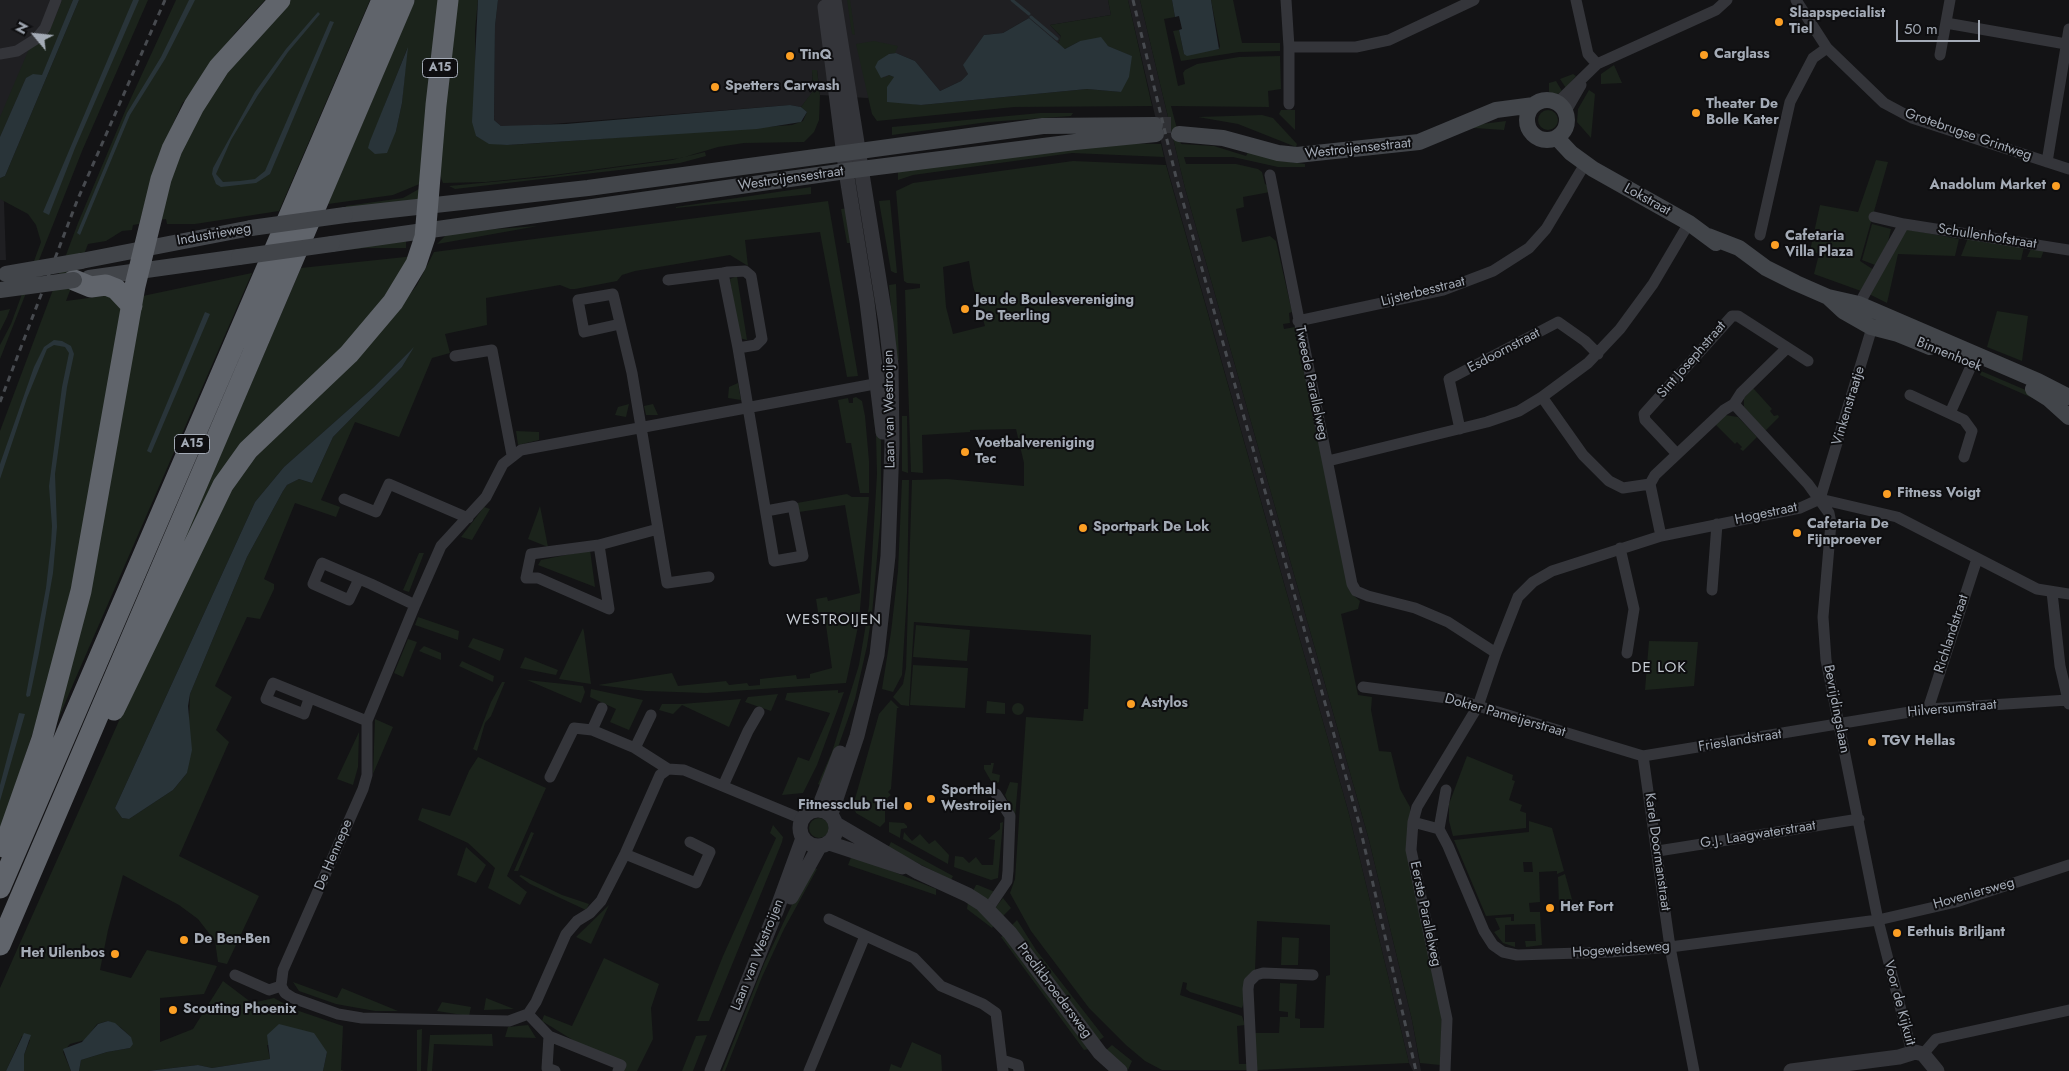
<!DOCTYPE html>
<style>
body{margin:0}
#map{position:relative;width:2069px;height:1071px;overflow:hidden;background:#131315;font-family:Jost,sans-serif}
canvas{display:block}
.north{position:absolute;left:10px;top:10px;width:50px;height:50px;-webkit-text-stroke:4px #0e0e10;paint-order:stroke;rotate:298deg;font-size:14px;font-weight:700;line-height:20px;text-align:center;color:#a4abb6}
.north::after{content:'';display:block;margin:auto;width:18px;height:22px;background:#a4abb6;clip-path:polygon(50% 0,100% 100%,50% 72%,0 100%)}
.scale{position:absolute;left:1896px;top:20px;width:84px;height:22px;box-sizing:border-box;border:2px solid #a4abb6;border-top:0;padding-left:6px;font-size:15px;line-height:18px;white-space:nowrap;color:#a4abb6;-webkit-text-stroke:4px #0e0e10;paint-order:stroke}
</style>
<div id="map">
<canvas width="2069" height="1071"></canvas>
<div class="north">N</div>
<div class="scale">50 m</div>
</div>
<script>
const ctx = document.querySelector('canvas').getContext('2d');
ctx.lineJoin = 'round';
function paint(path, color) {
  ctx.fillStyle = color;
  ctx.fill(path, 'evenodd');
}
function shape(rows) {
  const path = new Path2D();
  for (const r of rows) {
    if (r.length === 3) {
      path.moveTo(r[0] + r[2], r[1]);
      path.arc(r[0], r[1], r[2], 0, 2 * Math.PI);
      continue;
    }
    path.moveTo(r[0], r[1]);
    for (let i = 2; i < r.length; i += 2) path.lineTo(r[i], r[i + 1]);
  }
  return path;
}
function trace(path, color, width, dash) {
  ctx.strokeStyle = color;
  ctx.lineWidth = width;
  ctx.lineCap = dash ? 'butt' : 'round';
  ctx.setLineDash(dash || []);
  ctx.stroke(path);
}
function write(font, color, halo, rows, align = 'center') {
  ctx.font = font + ' Jost,sans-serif';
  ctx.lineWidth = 4;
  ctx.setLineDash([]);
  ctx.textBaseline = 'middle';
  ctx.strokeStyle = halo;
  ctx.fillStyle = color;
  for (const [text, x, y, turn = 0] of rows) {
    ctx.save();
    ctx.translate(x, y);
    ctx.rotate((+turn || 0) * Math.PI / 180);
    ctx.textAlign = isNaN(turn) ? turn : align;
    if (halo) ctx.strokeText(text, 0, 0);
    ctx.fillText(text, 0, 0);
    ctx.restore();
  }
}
paint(shape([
 [0,0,77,0,3,174,6,260,0,260],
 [498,0,1108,0,1111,15,1050,25,1061,37,1058,44,1029,18,1003,33,984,35,965,63,968,74,961,81,940,91,915,61,896,53,889,54,889,75,894,77,893,81,878,97,867,98,820,95,817,70,812,70,813,92,801,107,790,105,514,127,501,126,494,120,495,26],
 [1128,0,1140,0,1185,188,1369,840,1412,1020,1421,1071,1413,1071,1409,1063,1349,814,1167,167]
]), '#1f1f22');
paint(shape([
 [62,0,73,0,42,76,26,78,0,137,0,117,29,49,53,23],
 [79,0,148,0,82,151,0,359,0,345,11,324,41,242,36,225,28,214,0,199,0,178,5,176],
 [176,0,265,0,235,33,182,104,158,157,139,224,133,225,132,230,122,231,106,241,88,244,66,301,111,295,122,307,82,540,51,678,0,831,0,431,78,223,126,109],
 [286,0,370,0,279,211,195,224,167,224,166,219,159,220,176,161,215,87],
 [415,0,442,0,422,183,393,195,328,204],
 [407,49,402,103,396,131,384,107],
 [455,0,478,0,475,30,476,136,489,143,507,145,541,143,792,125,803,121,807,112,801,107,813,91,812,70,817,70,820,95,819,120,814,132,804,142,744,143,718,147,681,158,554,175,486,182,443,183,438,170],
 [847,0,850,0,855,35,852,34],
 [1108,0,1128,0,1152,106,1014,107,877,121,872,114,856,44,874,41,898,46,895,53,888,54,884,78,889,75,894,77,899,102,921,105,1087,89,1121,92,1131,56,1108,46,1080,41,1065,49,1058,44,1061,36,1050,25,1111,15],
 [1140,0,1172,0,1175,17,1164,19,1178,86,1185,84,1183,73,1185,70,1197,64,1239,57,1280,56,1281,89,1268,91,1269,107,1171,106,1181,144,1214,146,1246,156,1249,150,1282,161,1305,164,1305,167,1278,167,1233,157,1184,157,1186,164,1236,164,1258,169,1262,172,1265,184,1267,185,1270,192,1243,197,1244,207,1236,209,1242,242,1270,236,1276,241,1292,312,1289,313,1290,323,1283,324,1284,329,1295,327,1337,532,1352,594,1360,601,1358,609,1341,614,1358,695,1372,697,1371,710,1379,751,1391,752,1400,789,1410,807,1410,818,1442,1017,1440,1065,1420,1063,1412,1020,1369,840,1185,188],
 [1211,0,1233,0,1242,43,1280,43,1280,51,1239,52,1181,61,1173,31,1179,30,1184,54,1219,49,1220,46],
 [1614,65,1622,83,1601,84,1601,74],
 [1573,74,1576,76,1566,88,1560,79],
 [1556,81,1562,91,1556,95,1549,92,1549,83],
 [1589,90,1595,94,1591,138,1577,122,1578,109],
 [1548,120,10],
 [1281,110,1295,110,1295,130,1279,114],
 [1040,113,1073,113,1071,116,988,122,892,135,892,127],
 [1262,115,1273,118,1297,144,1296,147,1238,124,1198,117],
 [1506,121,1504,130,1474,128,1474,125],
 [1113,143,1161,144,1164,157,1072,153,913,175,898,180,898,170],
 [705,152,706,156,680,163,455,189,449,186,545,177,672,160],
 [1876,160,1888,162,1860,261,1874,270,1861,291,1814,274,1819,254,1810,251,1820,205,1858,212],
 [1073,161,1166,165,1349,814,1409,1063,1257,1070,1254,1033,1279,1033,1280,1017,1288,1017,1288,1012,1279,1011,1280,983,1297,984,1295,1018,1300,1019,1300,1028,1324,1028,1326,976,1330,975,1330,925,1257,921,1255,970,1242,1008,1190,992,1186,989,1187,983,1183,982,1180,995,1242,1016,1245,1025,1237,1026,1239,1064,1247,1064,1248,1070,1162,1070,1145,1061,1126,1045,1089,1008,1031,931,1010,893,1015,879,1026,717,1083,721,1084,709,1088,709,1091,635,914,622,909,706,901,705,893,697,903,684,906,668,912,480,947,479,1024,486,1024,463,1016,429,970,430,970,432,922,435,923,473,911,472,905,290,920,288,920,284,907,283,904,281,896,191,913,183],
 [969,261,973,286,985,326,953,334,946,307,943,267],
 [811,187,811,194,676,208,676,207],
 [419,189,421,199,346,208,346,206,403,198],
 [890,200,897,273,895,273,891,271,879,201],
 [828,201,858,376,847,377,820,232,745,240,748,266,730,255,635,271,622,275,617,281,575,289,570,289,560,285,486,298,487,325,445,334,450,353,432,358,399,437,355,422,321,500,340,507,336,517,295,503,264,579,274,584,274,589,260,619,247,617,215,686,232,697,216,730,229,742,179,856,259,896,227,964,218,962,215,941,198,919,179,905,123,875,108,930,100,970,131,978,147,950,217,966,204,994,160,998,160,1042,193,1029,223,981,252,1003,274,998,296,1010,343,1026,341,1070,344,1071,323,1071,327,1052,267,1045,270,1059,212,1068,198,1065,148,1071,79,1071,81,1060,107,1052,130,1048,131,1037,120,1027,108,1021,97,1024,85,1040,70,1044,63,1052,71,1071,24,1071,24,1055,30,1040,22,1036,6,1071,0,1071,0,988,122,714,213,521,247,466,386,325,417,285,434,252],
 [412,349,402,367,333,437,312,483,299,479,287,485,283,491,247,557,190,694,187,773,173,790,129,819,122,818,115,808,255,502,284,467,374,387],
 [848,208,852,243,847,243,841,209],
 [1872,224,1891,229,1888,242,1875,265,1862,260],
 [538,226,437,244,446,235,454,232],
 [1905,229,1959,239,1955,256,1898,254,1887,303,1869,294],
 [1968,238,2024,247,2021,260,1961,256],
 [406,240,406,248,365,248,347,250,347,248],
 [2031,249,2044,250,2041,258,2027,257],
 [415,256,388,302,272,419,174,562,301,268],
 [252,273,74,682,32,781,138,297],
 [737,276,747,340,739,338,730,279],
 [896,284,899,360,896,361,889,285],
 [10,309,7,317,0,331,0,311],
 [1997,311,2028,316,2022,361,1987,347],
 [1981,371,2028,391,2037,400,1980,375],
 [738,383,741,400,728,398,729,387],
 [1753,388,1772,409,1770,411,1774,416,1778,415,1779,417,1765,431,1744,407,1744,398],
 [856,397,862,401,865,416,869,461,869,493,860,493,851,443,846,443,838,400,848,398,849,403,853,403,853,398],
 [629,404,626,417,615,415,618,407],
 [653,404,658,415,646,415,644,406],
 [879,413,881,441,881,513,872,614,867,646,855,699,824,787,818,784,832,752,859,665,869,606,877,474,876,434,873,414],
 [1725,415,1738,417,1757,437,1743,451,1740,449,1742,447,1737,442,1735,444,1715,424],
 [902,416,907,416,908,473,902,471],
 [516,431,539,432,539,440,518,445],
 [902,480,909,480,907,593,902,675,893,692,882,689,891,632,898,571],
 [847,494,852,497,869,497,859,622,846,683,706,693,646,691,598,685,672,673,678,686,726,681,729,685,747,683,749,686,760,685,760,679,796,675,797,679,810,678,810,674,832,668,825,618,819,618,816,599,827,597,828,601,860,593,845,505,799,512,797,503],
 [540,506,548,547,528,539],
 [484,507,490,509,472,540,461,537],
 [590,550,595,587,538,565,541,560],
 [419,553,424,553,409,592,403,590],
 [418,617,459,631,458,640,415,625],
 [916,625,970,630,967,661,913,657],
 [583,628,584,632,591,684,559,679],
 [473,638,504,649,500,661,468,647],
 [408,639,417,642,403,677,394,673],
 [1649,641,1698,642,1694,686,1645,690],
 [424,646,441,653,441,660,419,651],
 [525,657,558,670,556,675,520,668],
 [462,661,494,676,493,682,459,666],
 [913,665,968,668,965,708,910,705],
 [527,680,583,686,585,692,581,703],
 [502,682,505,682,491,716,485,723,477,751,473,749,491,702],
 [591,689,643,700,629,730,610,722,616,709,590,697],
 [838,690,838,693,844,692,817,765,803,793,782,795,798,757,809,761,830,713,785,700,787,693],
 [778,694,771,711,745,702,748,697],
 [741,699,729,727,682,705,673,714,659,710,662,704,682,704],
 [891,700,899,708,897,708,891,789,888,792,891,795,887,798,890,802,887,805,890,810,885,810,885,822,880,827,856,813,853,806,879,714],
 [987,701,1005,703,1005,714,986,713],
 [1018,709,6],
 [375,719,393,727,373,774],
 [359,732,358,767,353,785,337,779],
 [1467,756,1513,775,1512,780,1515,781,1509,800,1522,805,1520,811,1526,813,1526,828,1453,836,1449,821,1449,804],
 [478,757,546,788,507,876,527,892,520,905,488,888,495,868,468,843,418,820,422,808,450,816,469,771],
 [991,763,994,763,992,773,1000,775,999,782,996,784,991,781,984,769,984,765,991,765],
 [1010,782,1018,783,1015,817,1005,795],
 [819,828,10],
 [1529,821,1552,828,1564,871,1557,874,1557,871,1539,872,1540,902,1529,903,1530,912,1540,912,1542,945,1526,947,1525,941,1536,941,1535,924,1505,925,1505,942,1515,942,1515,947,1503,943,1494,932,1500,929,1495,918,1511,917,1511,921,1514,921,1514,914,1486,916,1454,840,1529,832],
 [1532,862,1533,872,1524,872,1523,862],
 [889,822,904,823,907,826,907,828,901,829,900,838,889,832],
 [1003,822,998,878,991,880,954,867,955,856,963,857,969,863,976,857,982,865,993,865,995,840,988,839,1000,829,1000,823],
 [773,825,783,837,782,842,709,1021,697,1021,723,956,776,838,770,833],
 [531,832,534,833,518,871,514,871],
 [904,832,912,841,920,834,929,844,935,840,949,855,948,864,903,839],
 [891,842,953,876,951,880,888,848],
 [466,847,486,865,476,883,457,875],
 [852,855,936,889,936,895,848,865],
 [810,866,817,869,784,929,762,977,725,1071,722,1071,764,964],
 [1565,874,1573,903,1559,906,1558,877],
 [521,875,562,895,589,904,586,910,530,884,519,876],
 [976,885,978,885,995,892,987,901,973,891],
 [1003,898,1011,908,1003,916,995,908],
 [968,902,995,924,992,928,967,909],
 [609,905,591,944,576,937],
 [1017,920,1036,950,1104,1037,1098,1041,1012,925],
 [1004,935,1089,1049,1084,1050,1001,937],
 [1282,937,1299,938,1298,965,1281,965],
 [604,958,659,984,651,1008,653,1039,637,1071,623,1071,542,1021,544,1015,572,1026],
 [293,982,337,998,342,988,398,1011,375,1011,336,1004,299,991],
 [486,998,514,1009,484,1010],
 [442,1002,471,1007,469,1016,437,1011],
 [528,1025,536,1038,505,1037,508,1027],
 [422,1029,421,1071,417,1071,417,1030],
 [492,1034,493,1046,434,1044,432,1071,427,1071,430,1035],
 [707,1035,693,1071,682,1071,696,1036],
 [912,1042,941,1055,942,1071,889,1071,891,1064,901,1068],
 [1112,1045,1132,1061,1128,1070,1105,1051]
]), '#1b231b');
paint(shape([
 [73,0,79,0,5,176,0,178,0,137,26,78,33,74,42,75],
 [133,0,139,0,75,148,49,215,43,212],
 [189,0,195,0,165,59,130,115,80,235,77,233,127,113,161,57],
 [478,0,498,0,495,26,494,120,501,126,566,124,790,105,801,107,807,112,801,122,757,129,507,145,489,144,476,136,472,122],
 [1172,0,1211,0,1219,49,1187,56,1184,54,1179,30,1182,29,1179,16,1175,17],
 [318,12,320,14,288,52,258,95,231,140,216,174,223,182,240,181,255,179,265,171,330,21,334,22,270,174,256,183,221,187,216,184,212,174,213,168,255,92,286,49],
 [1029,18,1065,49,1080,41,1101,37,1108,46,1132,56,1129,77,1121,92,1087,89,921,105,887,102,887,87,894,77,889,75,881,78,875,67,878,61,889,54,896,53,915,61,940,91,961,81,968,74,963,65,984,35,1003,33],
 [408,47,402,103,396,131,387,153,375,154,368,148,370,141],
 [205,312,210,314,151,453,147,451],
 [54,340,62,341,71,346,74,354,67,387,55,474,57,527,53,573,39,653,30,696,27,697,26,695,46,588,51,544,52,526,49,486,62,387,69,353,65,347,54,345,47,349,27,398,0,479,0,464,34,367,44,347],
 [414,347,402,367,333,437,312,483,299,479,287,485,283,491,247,557,190,694,188,706,192,750,187,773,173,790,129,819,122,818,115,808,255,502,284,467,374,387],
 [19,713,25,714,0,801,0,785],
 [108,1021,115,1023,131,1037,133,1044,130,1048,107,1052,81,1060,79,1071,71,1071,63,1049,82,1042,98,1024],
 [279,1024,314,1033,327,1052,323,1071,148,1071,198,1065,212,1068,270,1059,267,1035],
 [24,1033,31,1035,24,1055,24,1071,6,1071]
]), '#293439');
trace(shape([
 [1012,0,1029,14],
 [1031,17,1057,39]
]), '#293439', 3);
trace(shape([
 [1155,125,1177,125]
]), '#303135', 16, [16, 8]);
trace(shape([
 [1286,0,1289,47,1289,104],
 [1576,0,1588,54,1597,64],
 [1796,0,1827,48,1884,103,1912,118,2069,169],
 [1946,23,2066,44],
 [1289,47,1356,47,1389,40,1474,0],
 [0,54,17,51,36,39,45,28,56,0],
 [1940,55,1950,0],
 [1558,102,1597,64,1716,10,1727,0],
 [1566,111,1581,85],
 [2047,162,2069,29],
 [1270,175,1352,584,1356,591,1368,596,1415,608,1448,622,1496,653,1478,706,1417,807,1413,822,1411,850,1447,1019,1445,1071],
 [1874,217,1904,224],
 [1760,235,1790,102,1813,58,1827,48],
 [668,280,723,273,728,272,745,271,751,276,762,339,756,345,738,348,723,273],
 [1863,297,1904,224,2069,250],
 [1298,321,1443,290,1493,271,1529,248,1546,229,1585,164],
 [620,324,584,332,578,300,613,294,615,302,632,373,667,583,709,577],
 [738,348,774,561,803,556,793,506,766,511],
 [455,356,492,350,512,455],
 [1910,395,1964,420,1972,431,1964,457],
 [1542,397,1583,455,1609,481,1623,488,1650,484],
 [1734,404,1808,484,1829,513,1831,523,1823,617,1826,660,1878,920,1912,1053],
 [1950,413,1972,364],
 [1460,429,1449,379,1558,322,1585,341,1598,354],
 [1677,454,1645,420,1644,414,1732,316,1738,316,1808,361],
 [1328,461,1487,422,1519,411,1542,397,1588,363,1620,329,1653,284,1689,223],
 [344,499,376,512,389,484,468,518],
 [1820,499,1874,321],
 [1661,536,1650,484,1655,475,1724,410,1734,404,1741,393,1787,348],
 [599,545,609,609,538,578,526,578,531,554,599,545],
 [599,545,658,529],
 [1620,548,1634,609,1627,653],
 [359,579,349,600,313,584,322,563,371,584,415,605],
 [1712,590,1717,524],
 [2052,592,2060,666,2069,704],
 [1496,653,1518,597,1533,582,1552,571,1661,536,1800,508,1820,499,1897,517,2037,589,2069,594],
 [1363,687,1455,699,1643,756,1928,709,2068,700],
 [309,699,304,714,266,699,273,683,367,721],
 [1928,709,1977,559],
 [592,730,602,708],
 [635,748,651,715],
 [1643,756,1670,947,1694,1071],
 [550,777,574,728,592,730,635,748,668,769],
 [723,786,748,731,759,712],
 [1446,790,1439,829,1448,846,1484,931,1493,945,1503,952,1517,955,1611,952,1670,947,1878,920,1956,902,2069,865],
 [802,819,684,770,668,769,660,775,625,854,601,901,590,913,577,921,566,934,536,1002,528,1014,509,1021,362,1018,338,1014,293,998,285,993,281,986,283,970,363,789,367,775,367,721,415,605,441,546,486,497,503,464,521,450,885,382],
 [1413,822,1439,829],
 [1658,851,1859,819],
 [625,854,696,883,710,852,690,842],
 [988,909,1007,881,1008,871,1010,816,996,794],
 [829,919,914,958,941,986,983,1004,996,1013,1003,1071],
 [235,975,269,990,281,986],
 [528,1014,549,1036,621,1065,618,1071],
 [549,1036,547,1068,555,1071],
 [1923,1054,1936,1039,2069,1010],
 [1002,1060,1018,1065,1019,1071],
 [809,1071,865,936],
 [1252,1071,1248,989,1249,982,1256,975,1263,973,1313,975]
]), '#34353a', 11);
trace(shape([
 [825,7,846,171,867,302,883,432],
 [818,828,18],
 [818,810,840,753],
 [831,814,857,736,877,655,888,556,892,445,891,365,886,323,834,0],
 [836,824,918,872,968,895,982,904,1010,933,1100,1053,1120,1071],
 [829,843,902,867],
 [791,897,819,847],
 [712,1071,777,909,803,838],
 [1791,1071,1899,1057,1915,1052,1923,1054,1937,1071]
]), '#34353a', 15);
trace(shape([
 [1547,120,20],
 [1179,134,1223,138,1278,153,1297,155,1419,142,1496,110,1534,105],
 [1557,138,1571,153,1593,169,1689,223,1716,243],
 [345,215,588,188,1043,126,1155,125],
 [1708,236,1739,248,1766,268,1796,283,1828,297,1859,304,2038,381,2069,397],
 [332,244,846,171,1075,142,1156,134],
 [81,261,251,228],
 [89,278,239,257],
 [1829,298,1843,311,1871,327,1898,334,1930,347],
 [2033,389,2049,399,2069,417]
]), '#42454a', 16);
trace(shape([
 [74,280,91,287,106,285,116,289,132,306],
 [114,710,223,485,248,450,349,354,393,302,416,264,425,237,436,105,448,0],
 [4,847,42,739,81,591,135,286,161,179,172,149,194,106,219,67,280,0],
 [0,888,382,0],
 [0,945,404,0]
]), '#60646b', 21);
trace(shape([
 [1133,0,1176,177,1359,823,1416,1071],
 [0,402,77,201,165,0]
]), '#474a4f', 3, [6, 5]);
trace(shape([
 [251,228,345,215],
 [239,257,332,244],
 [6,274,81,261],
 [0,290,74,280]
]), '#42454a', 16);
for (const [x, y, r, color] of [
 [1779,22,5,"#fc9f24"],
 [1704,55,5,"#fc9f24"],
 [790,56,5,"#fc9f24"],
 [715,87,5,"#fc9f24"],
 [1696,113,5,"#fc9f24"],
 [2056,186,5,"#fc9f24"],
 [1775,245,5,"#fc9f24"],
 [965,309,5,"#fc9f24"],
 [965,452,5,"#fc9f24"],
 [1887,494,5,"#fc9f24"],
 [1083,528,5,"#fc9f24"],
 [1797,533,5,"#fc9f24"],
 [1131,704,5,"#fc9f24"],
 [1872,742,5,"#fc9f24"],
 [931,799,5,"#fc9f24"],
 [908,806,5,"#fc9f24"],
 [1550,908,5,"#fc9f24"],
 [1897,933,5,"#fc9f24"],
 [184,940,5,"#fc9f24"],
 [115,954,5,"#fc9f24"],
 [173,1010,5,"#fc9f24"]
]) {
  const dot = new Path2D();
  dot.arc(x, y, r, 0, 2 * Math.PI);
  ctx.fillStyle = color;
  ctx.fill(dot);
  trace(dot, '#0e0e10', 2);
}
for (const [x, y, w] of [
 [440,68,35],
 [192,444,35]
]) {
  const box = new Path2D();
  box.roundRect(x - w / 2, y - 9.5, w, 19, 4);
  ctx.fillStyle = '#0e0e10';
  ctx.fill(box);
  trace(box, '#a4abb6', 1);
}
write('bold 12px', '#a4abb6', null, [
 ["A15",440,68],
 ["A15",192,444]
]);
write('bold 14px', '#a4abb6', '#0e0e10', [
 ["Slaapspecialist",1789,14],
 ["Tiel",1789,30],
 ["Carglass",1714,55],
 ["TinQ",800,56],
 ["Spetters Carwash",725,87],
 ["Theater De",1706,105],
 ["Bolle Kater",1706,121],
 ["Anadolum Market",2046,186,"right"],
 ["Cafetaria",1785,237],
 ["Villa Plaza",1785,253],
 ["Jeu de Boulesvereniging",975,301],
 ["De Teerling",975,317],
 ["Voetbalvereniging",975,444],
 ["Tec",975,460],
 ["Fitness Voigt",1897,494],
 ["Cafetaria De",1807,525],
 ["Fijnproever",1807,541],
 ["Sportpark De Lok",1093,528],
 ["Astylos",1141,704],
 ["TGV Hellas",1882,742],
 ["Sporthal",941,791],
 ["Westroijen",941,807],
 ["Fitnessclub Tiel",898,806,"right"],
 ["Het Fort",1560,908],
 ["Eethuis Briljant",1907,933],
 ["De Ben-Ben",194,940],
 ["Het Uilenbos",105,954,"right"],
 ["Scouting Phoenix",183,1010]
], 'left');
write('14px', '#a4abb6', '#0e0e10', [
 ["Grotebrugse Grintweg",1968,135,19],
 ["Westroijensestraat",1358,149,-6],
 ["Westroijensestraat",791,179,-8],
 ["Lokstraat",1647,200,29],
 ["Industrieweg",214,235,-10],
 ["Schullenhofstraat",1987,237,9],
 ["Lijsterbesstraat",1423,292,-14],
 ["Esdoornstraat",1504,351,-28],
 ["Binnenhoek",1949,355,22],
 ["Sint Josephstraat",1692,360,-49],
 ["Tweede Parallelweg",1311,383,78],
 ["Vinkenstraatje",1849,406,-73],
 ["Laan van Westroijen",890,409,-91],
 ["Hogestraat",1766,514,-12],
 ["Richlandstraat",1952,634,-72],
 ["Bevrijdingslaan",1836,709,79],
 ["Hilversumstraat",1952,709,-5],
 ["Dokter Pameijerstraat",1505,716,16],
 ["Frieslandstraat",1740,741,-9],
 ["G.J. Laagwaterstraat",1758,835,-9],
 ["Karel Doormanstraat",1657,852,82],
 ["De Hennepe",334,855,-67],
 ["Hoveniersweg",1974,894,-16],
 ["Eerste Parallelweg",1425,914,78],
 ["Hogeweidseweg",1621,950,-4],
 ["Laan van Westroijen",758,955,-68],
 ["Predikbroedersweg",1054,991,53],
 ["Voor de Kijkuit",1899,1003,75]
]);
ctx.letterSpacing = '1px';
write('15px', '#c5cad2', '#0e0e10', [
 ["WESTROIJEN",834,620],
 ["DE LOK",1659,668]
]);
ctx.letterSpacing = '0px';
</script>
